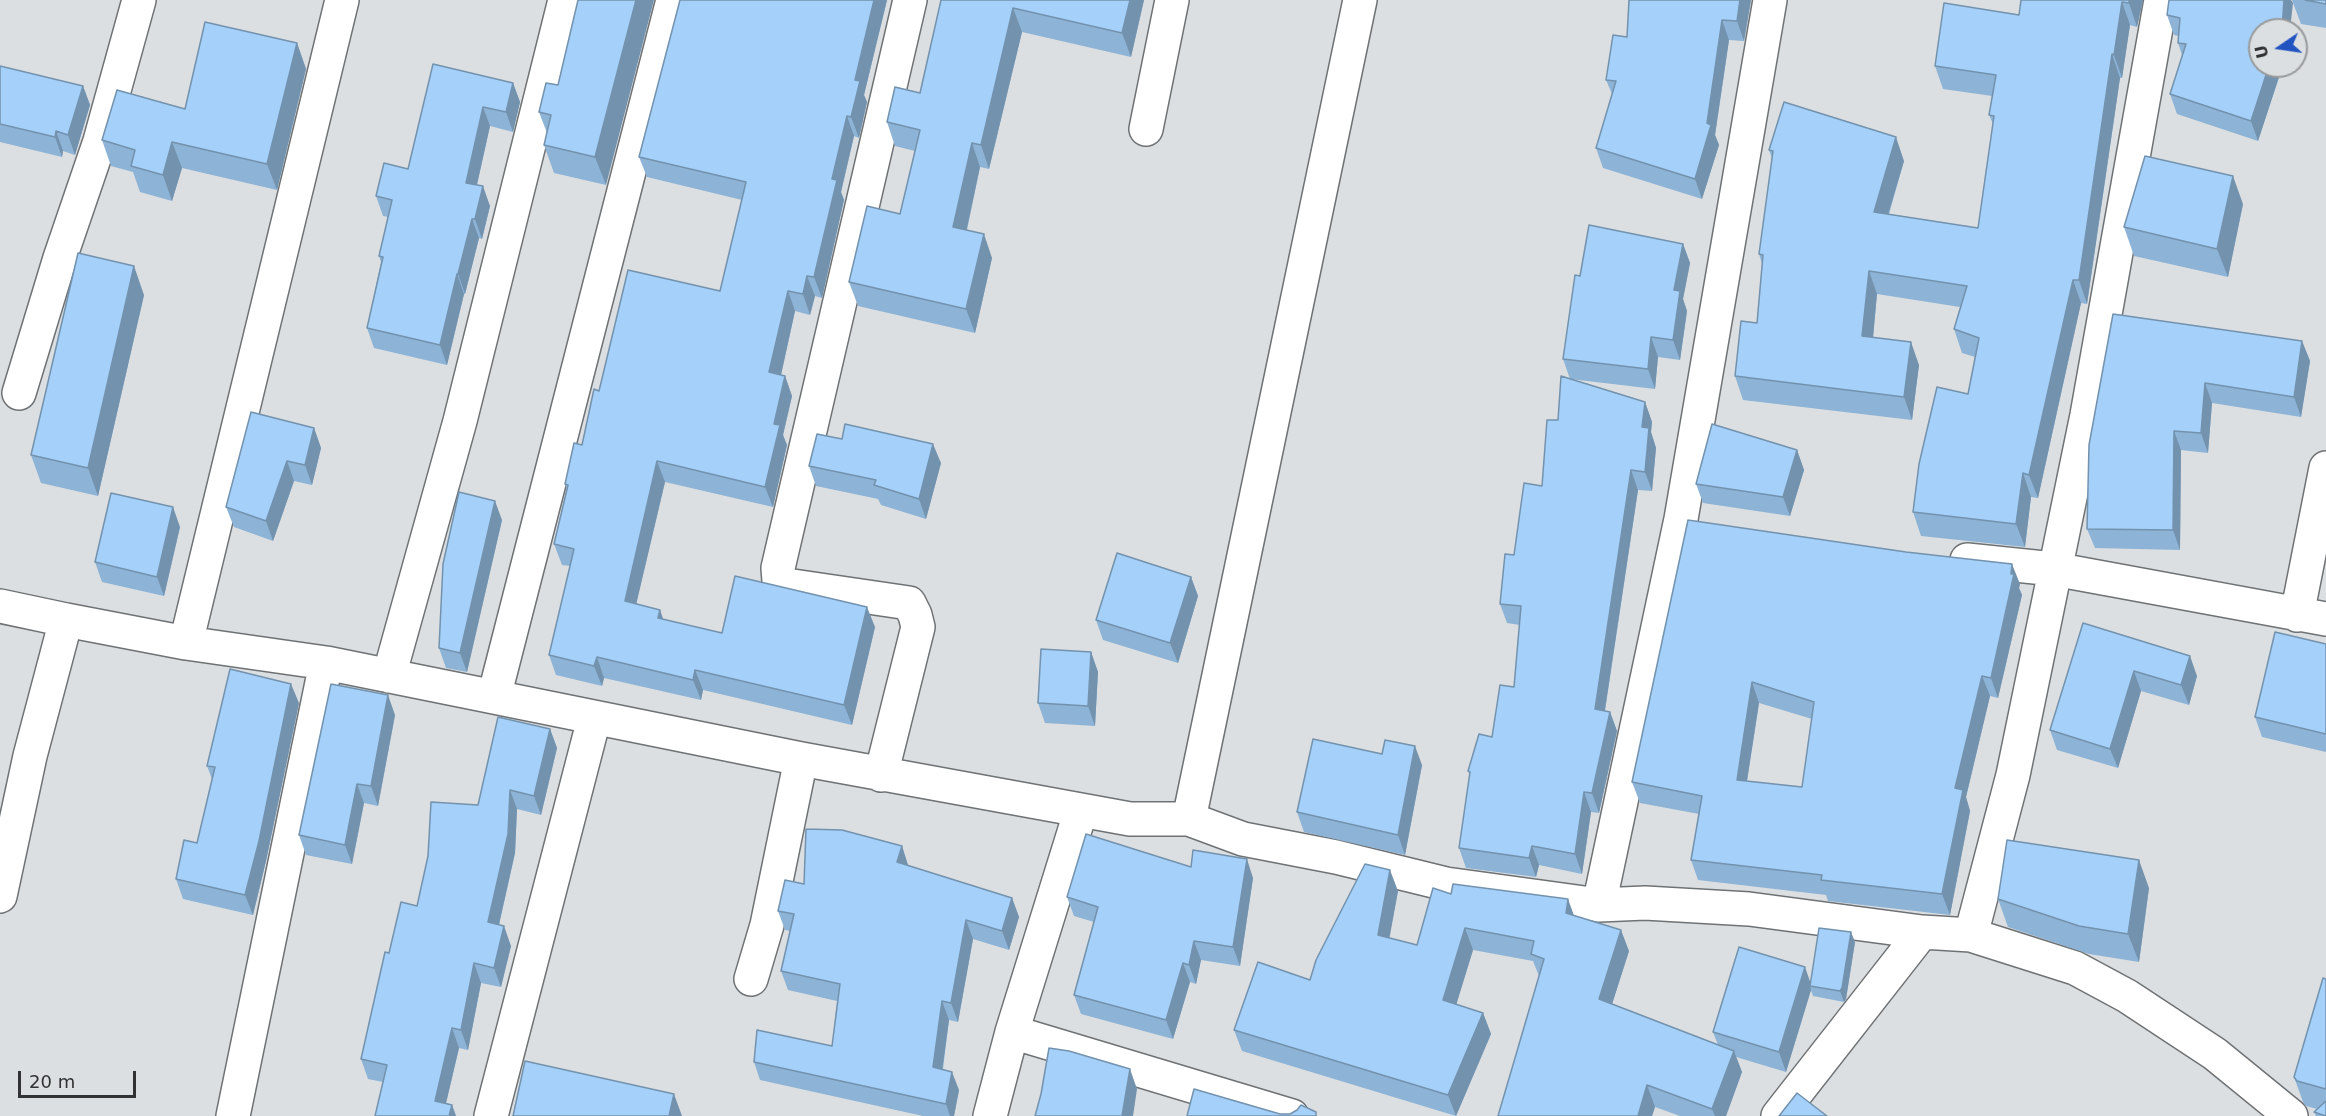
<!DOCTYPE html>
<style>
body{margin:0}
#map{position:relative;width:2326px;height:1116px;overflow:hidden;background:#dcdfe1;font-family:"DejaVu Sans",sans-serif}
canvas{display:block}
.north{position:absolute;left:2248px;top:18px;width:60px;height:60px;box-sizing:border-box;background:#dcdfe1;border:2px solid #989a9b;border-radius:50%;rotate:257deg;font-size:16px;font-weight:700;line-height:24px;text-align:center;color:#313233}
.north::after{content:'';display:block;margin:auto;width:21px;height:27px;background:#2154c1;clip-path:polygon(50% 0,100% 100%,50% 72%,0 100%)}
.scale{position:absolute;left:18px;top:1071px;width:118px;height:27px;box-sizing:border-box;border:3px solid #313233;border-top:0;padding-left:8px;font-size:18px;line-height:21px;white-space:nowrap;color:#313233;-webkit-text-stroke:4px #dcdfe1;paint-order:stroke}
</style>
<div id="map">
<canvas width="2326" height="1116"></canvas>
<div class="north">U</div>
<div class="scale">20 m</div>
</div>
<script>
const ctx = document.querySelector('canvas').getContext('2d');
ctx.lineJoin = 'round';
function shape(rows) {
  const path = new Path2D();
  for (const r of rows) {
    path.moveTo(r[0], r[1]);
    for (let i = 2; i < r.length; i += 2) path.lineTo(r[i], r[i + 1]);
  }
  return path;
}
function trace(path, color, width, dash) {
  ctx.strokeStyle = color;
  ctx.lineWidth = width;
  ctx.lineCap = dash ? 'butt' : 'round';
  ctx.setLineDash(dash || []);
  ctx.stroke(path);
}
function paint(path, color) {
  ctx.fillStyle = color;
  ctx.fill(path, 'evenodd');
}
const minor = shape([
 [1146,129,1172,0],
 [19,393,60,258,100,141,139,0],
 [1967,560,2054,569,2326,619],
 [0,606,66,620,30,756,0,896],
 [2297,615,2326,468],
 [66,620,186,643,326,663,801,759,1130,819,1189,819,1243,839,1336,857,1446,884,1599,905,1645,903,1749,909,1922,932,1778,1116],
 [186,643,342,0],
 [389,676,460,421,565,0],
 [494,697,673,0],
 [881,775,918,627,915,615,909,603,786,585,779,581,778,568,910,0],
 [1189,819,1360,0],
 [1599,905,1681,519,1770,0],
 [1922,932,1971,935,2075,968,2127,996,2215,1054,2291,1116],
 [1971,935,2013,775,2087,415,2161,0],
 [751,979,767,925,801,759],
 [1012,1032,1292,1116],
 [233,1116,326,663],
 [491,1116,594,719],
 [990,1116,1012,1032,1081,810]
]);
trace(minor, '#6f7274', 36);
trace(minor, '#fff', 33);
paint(shape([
 [578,0,606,185,554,173,544,145,547,133,539,112,558,85],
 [680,0,887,0,864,95,867,102,859,138,854,136,841,192,844,200,822,298,815,296,810,315,795,311,781,375,785,376,792,396,783,435,787,445,773,507,665,482,636,604,660,610,663,620,722,633,875,627,852,725,703,690,701,700,604,678,602,686,556,675,549,655,570,566,562,565,554,544,567,490,565,484,582,445,599,391,720,291,742,200,647,177,639,157],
 [941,0,1144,0,1131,57,1022,32,989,169,980,167,967,230,992,258,975,333,858,306,849,282,900,214,915,151,895,146,887,122,920,93],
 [1751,0,1744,41,1729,40,1715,135,1719,145,1702,199,1603,168,1596,148,1612,94,1606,80,1627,37],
 [2021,0,2143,0,2137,27,2130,25,2122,78,2120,78,2087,304,2081,303,2038,498,2031,497,2025,547,1921,536,1913,512,1968,394,1975,357,1962,353,1954,329,1960,307,1877,294,1873,337,1919,365,1912,420,1743,400,1735,376,1757,323,1762,264,1759,254,1772,158,1769,150,1904,161,1889,214,1978,228,1993,124,1989,115,1992,96,1943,89,1935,66,2019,15],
 [2292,0,2326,0,2326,28,2301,24],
 [2293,3,2260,66,2287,66,2287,72,2281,71,2258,141,2177,114,2170,94,2182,55,2178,43,2178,36,2174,35,2167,15],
 [297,43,306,69,277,190,182,168,172,201,140,192,133,172,111,166,102,140,185,109],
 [0,66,83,86,90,105,75,155,63,151,62,157,0,142],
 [513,83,520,102,513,132,490,126,477,185,490,206,482,239,479,238,465,294,464,294,447,365,374,348,367,328,381,262,379,256,388,217,383,216,376,196],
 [2243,204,2228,277,2134,256,2124,227],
 [1683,244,1690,263,1683,299,1687,311,1680,360,1658,357,1655,389,1570,379,1645,402,1652,422,1651,432,1656,448,1652,491,1638,490,1605,711,1610,712,1617,731,1599,813,1591,812,1582,874,1539,865,1536,877,1466,868,1459,848,1470,776,1468,771,1492,737,1514,687,1520,625,1507,623,1500,604,1514,555,1542,486,1558,420,1570,379,1563,359,1580,276],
 [144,295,98,496,41,483,31,455],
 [2113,314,2302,341,2310,361,2301,417,2212,403,2208,453,2181,450,2180,550,2095,548,2087,529],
 [314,428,321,448,312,485,294,481,273,541,234,527,226,507],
 [1797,450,1804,470,1790,516,1703,503,1696,484],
 [941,463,926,519,881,505,878,499,816,486,809,466],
 [502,520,467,672,446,668,439,648],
 [1688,520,2020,584,2019,588,2022,595,1998,698,1990,696,1966,797,1970,811,1950,915,1828,901,1826,895,1698,880,1691,860,1699,814,1640,803,1632,782],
 [1759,703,1812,719,1802,787,1747,781],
 [180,527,164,596,102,582,95,562],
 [1191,577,1198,596,1178,663,1103,640,1096,620],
 [2083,623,2197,676,2189,705,2141,691,2118,768,2057,750,2050,730],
 [2326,644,2326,752,2262,737,2255,717],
 [1091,652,1098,672,1095,726,1045,723,1038,703],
 [299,703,266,861,253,915,183,899,176,879,197,843,212,779,207,766],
 [395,715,378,806,364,803,352,864,306,855,299,835],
 [550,729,557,748,541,815,517,809,515,853,499,925,511,946,501,987,481,983,468,1050,459,1048,446,1103,452,1105,456,1116,375,1116,383,1082,368,1079,361,1059,389,953,478,805],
 [1382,754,1422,765,1405,855,1304,832,1297,812],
 [902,846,908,866,1012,898,1019,917,1009,950,973,939,958,1022,949,1020,943,1069,959,1090,954,1116,923,1116,760,1080,754,1062,832,1046,837,1001,788,990,781,971,790,931,785,930,778,911,804,884],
 [1191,867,1253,878,1240,966,1201,960,1196,984,1190,982,1173,1039,1081,1014,1074,995,1094,922,1074,916,1067,897],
 [2149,888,2139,962,2089,954,2008,927,1998,899],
 [1398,891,1389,938,1417,945,1451,894,1574,915,1629,951,1612,1004,1718,1045,1713,1032,1810,983,1855,942,1846,999,1844,1002,1813,996,1811,990,1786,1072,1736,1057,1742,1072,1726,1116,1680,1116,1655,1107,1652,1116,1498,1116,1539,976,1533,961,1473,950,1456,1004,1483,1013,1491,1034,1456,1116,1242,1051,1234,1030,1310,980],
 [2326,979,2326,1116,2316,1116,2314,1112,2317,1109,2306,1106,2303,1102,2294,1077]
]), '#8db3d6');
paint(shape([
 [636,0,654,0,606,185,595,157],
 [874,0,887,0,864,95,867,102,859,138,851,117,855,80],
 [1130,0,1144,0,1131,57,1122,33],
 [1740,0,1751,0,1744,41,1737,21],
 [2129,0,2143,0,2137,27,2129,3],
 [2284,0,2291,0,2293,3,2290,30,2282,30],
 [2122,2,2130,25,2122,78,2114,55],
 [1013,8,1022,32,989,169,981,145],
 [1722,20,1729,40,1715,135,1719,145,1702,199,1695,179,1707,123],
 [297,43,306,69,277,190,267,164],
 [2112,54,2120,78,2087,304,2079,280],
 [2269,66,2279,66,2281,71,2258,141,2251,121],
 [513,83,520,102,513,132,506,112],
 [83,86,90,105,75,155,68,135],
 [483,107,490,126,473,202,466,183],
 [847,116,854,136,841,192,844,200,822,298,814,277,832,179],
 [56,131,63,151,62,157,55,137],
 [1896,137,1904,161,1882,235,1874,212],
 [172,142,182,168,172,201,163,175],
 [972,143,980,167,962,251,953,227],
 [2233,176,2243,204,2228,277,2217,249],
 [483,186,490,206,482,239,475,219],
 [472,219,479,238,465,294,458,274],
 [984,234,992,258,975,333,966,309],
 [1683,244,1690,263,1683,299,1687,311,1680,360,1673,340,1674,290],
 [134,266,144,295,98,496,88,468],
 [1869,271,1877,294,1871,359,1862,336],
 [457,274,464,294,447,365,440,345],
 [807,276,815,296,810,315,803,294],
 [2073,280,2081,303,2038,498,2029,475],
 [788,291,795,311,777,393,769,372],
 [1651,337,1658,357,1655,389,1648,369],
 [2302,341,2310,361,2301,417,2294,397],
 [1911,342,1919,365,1912,420,1904,397],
 [785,376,792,396,783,435,787,445,773,507,765,487,774,424],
 [2205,383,2212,403,2208,453,2201,433],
 [1645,402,1652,422,1651,432,1656,448,1652,491,1645,472,1642,427],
 [314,428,321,448,312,485,305,465],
 [2174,431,2181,450,2180,550,2173,530],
 [933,444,941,463,926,519,919,499],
 [1797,450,1804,470,1790,516,1783,497],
 [287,461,294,481,273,541,266,521],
 [657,461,665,482,632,622,625,601],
 [1631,470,1638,490,1602,729,1595,709],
 [2023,473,2031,497,2025,547,2016,524],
 [495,501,502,520,467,672,460,653],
 [173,507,180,527,164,596,157,577],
 [2012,564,2020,584,2019,588,2022,595,1998,698,1991,678],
 [1191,577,1198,596,1178,663,1170,643],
 [867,607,875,627,852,725,844,705],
 [660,610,667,630,658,618],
 [1091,652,1098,672,1095,726,1088,706],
 [2190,656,2197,676,2189,705,2181,685],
 [597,657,604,678,602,686,594,666],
 [695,670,703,690,701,700,693,680],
 [2134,671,2141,691,2118,768,2110,749],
 [1982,676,1990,696,1966,797,1970,811,1950,915,1942,894,1955,788],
 [1752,682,1759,703,1744,800,1737,780],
 [291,684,299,703,266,861,253,915,245,895],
 [388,695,395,715,378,806,371,786],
 [1610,712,1617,731,1599,813,1592,793],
 [550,729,557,748,541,815,534,796],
 [1415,746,1422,765,1405,855,1398,835],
 [357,784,364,803,352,864,345,845],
 [510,790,517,809,515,853,495,942,488,922],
 [1584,792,1591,812,1582,874,1575,854],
 [902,846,908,865,904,881,897,862],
 [1532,846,1539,865,1536,877,1529,858],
 [1247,859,1253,878,1240,966,1233,947],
 [2139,860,2149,888,2139,962,2128,934],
 [1390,870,1398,891,1386,957,1378,935],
 [1012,898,1019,917,1009,950,1002,931],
 [1568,899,1576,921,1566,913],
 [966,920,973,939,958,1022,951,1003],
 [504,926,511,946,501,987,494,968],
 [1465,928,1473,950,1451,1022,1443,1000],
 [1621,930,1629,951,1607,1020,1599,999],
 [1851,932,1855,942,1846,999,1844,1002,1840,991],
 [1194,941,1201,960,1196,984,1189,965],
 [474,963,481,983,468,1050,461,1030],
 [1183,963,1190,982,1173,1039,1166,1020],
 [1805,967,1812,987,1810,986,1811,990,1786,1072,1779,1052],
 [942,1001,949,1020,940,1086,933,1067],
 [1483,1013,1491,1034,1456,1116,1448,1095],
 [452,1028,459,1048,443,1116,435,1101],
 [1734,1051,1742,1072,1726,1116,1715,1116,1712,1109],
 [1130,1069,1137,1089,1133,1116,1122,1116],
 [952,1072,959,1090,954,1116,950,1116,946,1104],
 [1647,1085,1655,1107,1652,1116,1638,1116],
 [674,1094,682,1116,669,1116],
 [452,1105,456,1116,449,1116]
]), '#7392ae');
const building = shape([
 [578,0,636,0,595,157,544,145,551,115,539,112,546,83,558,85,578,0],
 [680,0,874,0,855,80,860,81,851,117,847,116,832,179,837,180,814,277,807,276,803,294,788,291,769,372,785,376,774,424,780,425,765,487,657,461,625,601,660,610,658,618,722,633,735,576,867,607,844,705,695,670,693,680,597,657,594,666,549,655,574,549,554,544,568,485,565,484,574,443,582,445,594,389,599,391,628,270,720,291,746,182,639,157,680,0],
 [941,0,1130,0,1122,33,1013,8,981,145,972,143,953,227,984,234,966,309,849,282,867,206,900,214,920,130,887,122,895,87,920,93,941,0],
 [1629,0,1740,0,1737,21,1722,20,1707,123,1711,125,1695,179,1596,148,1616,81,1606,80,1613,35,1627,37,1629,0],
 [2021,0,2129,0,2129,3,2122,2,2114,55,2112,54,2079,280,2073,280,2029,475,2023,473,2016,524,1913,512,1919,464,1937,387,1968,394,1979,338,1954,329,1967,286,1869,271,1862,336,1911,342,1904,397,1735,376,1741,321,1757,323,1763,255,1759,254,1773,151,1769,150,1784,102,1896,137,1874,212,1978,228,1994,116,1989,115,1996,75,1935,66,1944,3,2019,15,2021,0],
 [2169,0,2284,0,2282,30,2260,30,2260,66,2269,66,2251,121,2170,94,2186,44,2178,43,2180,18,2167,15,2169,0],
 [2305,0,2326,0,2326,4,2305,0],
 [205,22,297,43,267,164,172,142,163,175,131,166,135,150,102,140,117,90,185,109,205,22],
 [433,64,513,83,506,112,483,107,466,183,483,186,475,219,472,219,458,274,457,274,440,345,367,328,383,257,379,256,392,200,376,196,384,163,408,169,433,64],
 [0,66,83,86,68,135,56,131,55,137,0,124,0,66],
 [2145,156,2233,176,2217,249,2124,227,2145,156],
 [1589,225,1683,244,1674,290,1680,291,1673,340,1651,337,1648,369,1563,359,1575,275,1580,276,1589,225],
 [78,253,134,266,88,468,31,455,78,253],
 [2113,314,2302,341,2294,397,2205,383,2201,433,2174,431,2173,530,2087,529,2089,445,2113,314],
 [1561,376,1645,402,1642,427,1649,428,1645,472,1631,470,1595,709,1610,712,1592,793,1584,792,1575,854,1532,846,1529,858,1459,848,1470,772,1468,771,1479,734,1492,737,1500,685,1514,687,1521,606,1500,604,1505,554,1514,555,1524,483,1542,486,1547,420,1558,420,1561,376],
 [251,412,314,428,305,465,287,461,266,521,226,507,251,412],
 [845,424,933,444,919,499,874,485,876,480,809,466,817,434,842,439,845,424],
 [1712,424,1797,450,1783,497,1696,484,1712,424],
 [459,492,495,501,460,653,439,648,443,564,459,492],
 [111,493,173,507,157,577,95,562,111,493],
 [1688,520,1906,552,2012,564,2011,574,2014,574,1991,678,1982,676,1955,788,1963,790,1942,894,1821,880,1822,875,1691,860,1702,796,1632,782,1688,520],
 [1752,682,1814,702,1802,787,1737,780,1752,682],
 [1117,553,1191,577,1170,643,1096,620,1117,553],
 [2083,623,2190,656,2181,685,2134,671,2110,749,2050,730,2083,623],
 [2275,632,2326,644,2326,734,2255,717,2275,632],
 [1041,649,1091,652,1088,706,1038,703,1041,649],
 [230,669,291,684,259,841,245,895,176,879,184,840,197,843,215,767,207,766,230,669],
 [331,684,388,695,371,786,357,784,345,845,299,835,331,684],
 [498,717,550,729,534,796,510,790,508,834,488,922,504,926,494,968,474,963,461,1030,452,1028,435,1101,452,1105,449,1116,375,1116,387,1065,361,1059,385,952,389,953,401,902,417,906,428,856,431,802,478,805,498,717],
 [1313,739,1382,754,1385,740,1415,746,1398,835,1297,812,1313,739],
 [806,829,842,830,902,846,897,862,1012,898,1002,931,966,920,951,1003,942,1001,933,1067,952,1072,946,1104,754,1062,757,1030,832,1046,840,984,781,971,794,914,778,911,785,880,804,884,806,829],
 [1086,834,1191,867,1193,850,1247,859,1233,947,1194,941,1189,965,1183,963,1166,1020,1074,995,1098,907,1067,897,1086,834],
 [2007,840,2139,860,2128,934,2079,926,1998,899,2007,840],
 [1365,864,1390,870,1378,935,1417,945,1433,888,1451,894,1453,884,1568,899,1566,913,1621,930,1599,999,1734,1051,1712,1109,1647,1085,1638,1116,1498,1116,1544,959,1531,954,1534,941,1465,928,1443,1000,1483,1013,1448,1095,1234,1030,1258,962,1310,980,1316,960,1365,864],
 [1819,928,1851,932,1842,988,1840,991,1810,986,1819,928],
 [1739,947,1805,967,1779,1052,1713,1032,1739,947],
 [2323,978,2326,979,2326,1089,2297,1081,2294,1077,2323,978],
 [1049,1048,1069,1051,1130,1069,1122,1116,1035,1116,1041,1094,1049,1048],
 [525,1061,674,1094,669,1116,513,1116,525,1061],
 [1194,1089,1280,1114,1290,1114,1297,1110,1301,1105,1316,1112,1316,1116,1187,1116,1194,1089],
 [1797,1093,1827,1116,1779,1116,1797,1093],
 [2326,1101,2326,1116,2314,1112,2326,1101]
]);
paint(building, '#a4d0f9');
trace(building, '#7392ae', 1.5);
</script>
